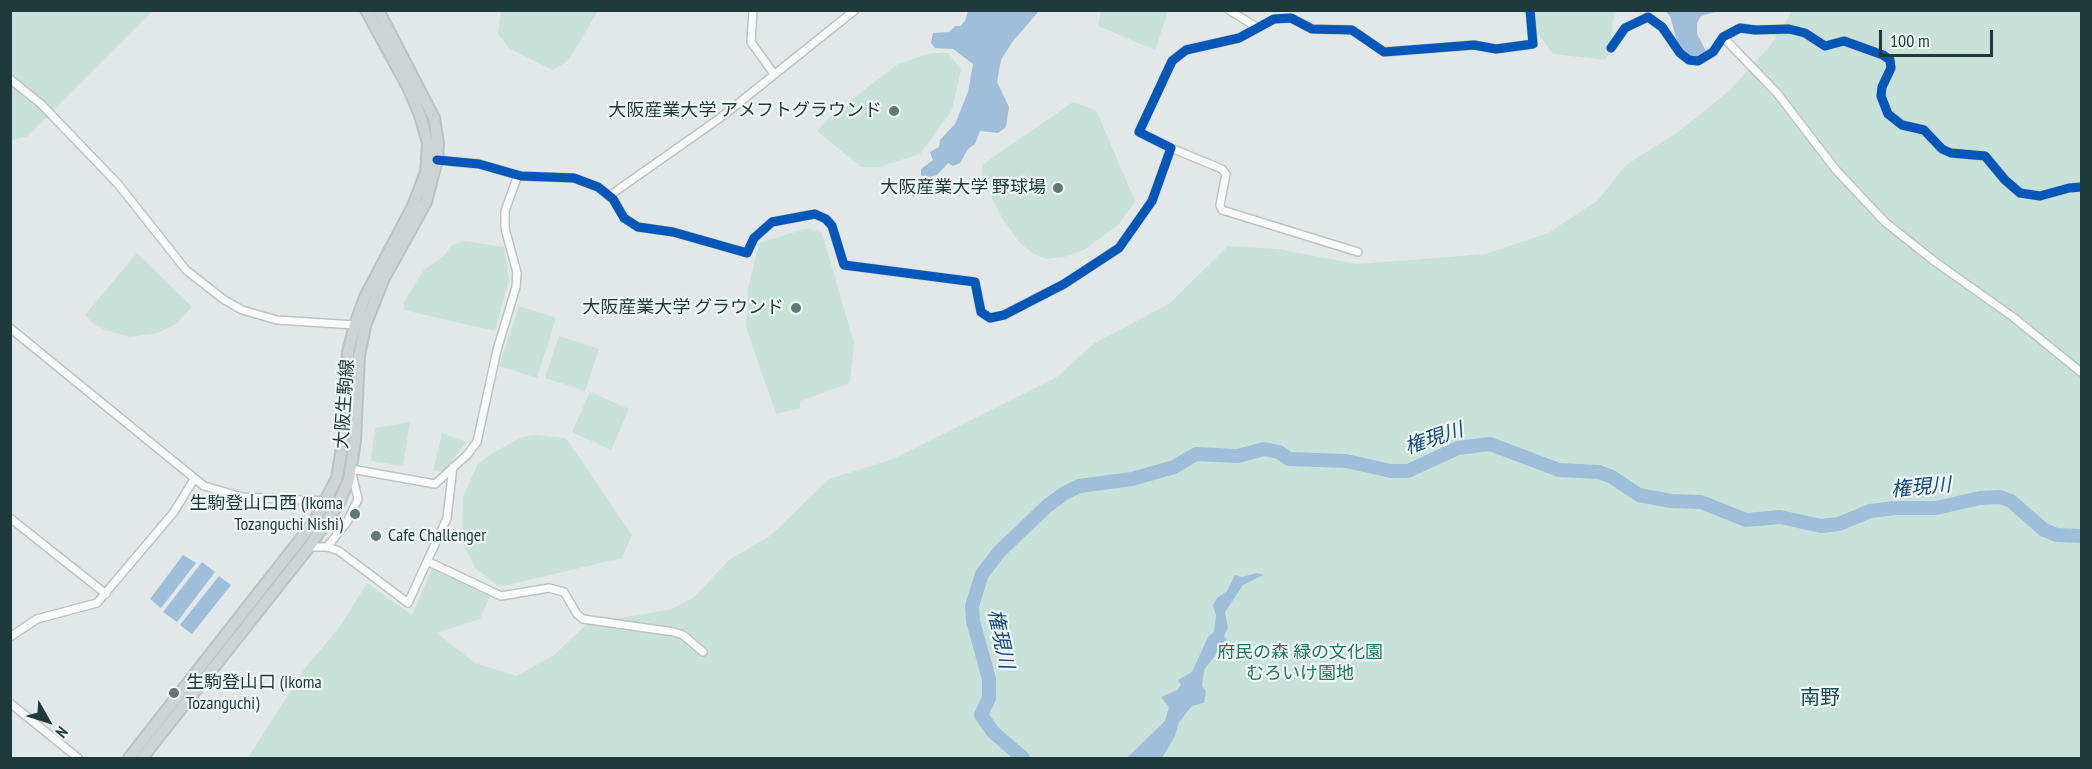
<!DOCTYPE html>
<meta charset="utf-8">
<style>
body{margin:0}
#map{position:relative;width:2092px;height:769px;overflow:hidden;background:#e1e8e7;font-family:"PT Sans Narrow",sans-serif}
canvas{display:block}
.frame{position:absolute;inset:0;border:12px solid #1e3a3b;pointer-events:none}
.north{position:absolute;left:18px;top:691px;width:60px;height:60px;-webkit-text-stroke:4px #eef7f6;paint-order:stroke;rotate:129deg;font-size:16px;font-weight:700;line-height:24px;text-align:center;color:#1e3a3b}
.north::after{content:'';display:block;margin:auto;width:21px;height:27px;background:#1e3a3b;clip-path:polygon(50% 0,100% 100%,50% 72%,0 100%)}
.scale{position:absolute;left:1879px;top:30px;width:114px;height:27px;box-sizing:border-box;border:3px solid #1e3a3b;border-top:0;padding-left:8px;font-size:18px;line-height:21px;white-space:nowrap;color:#1e3a3b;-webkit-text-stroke:4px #eef7f6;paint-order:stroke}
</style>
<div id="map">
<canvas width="2092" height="769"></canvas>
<div class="frame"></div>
<div class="north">N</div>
<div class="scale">100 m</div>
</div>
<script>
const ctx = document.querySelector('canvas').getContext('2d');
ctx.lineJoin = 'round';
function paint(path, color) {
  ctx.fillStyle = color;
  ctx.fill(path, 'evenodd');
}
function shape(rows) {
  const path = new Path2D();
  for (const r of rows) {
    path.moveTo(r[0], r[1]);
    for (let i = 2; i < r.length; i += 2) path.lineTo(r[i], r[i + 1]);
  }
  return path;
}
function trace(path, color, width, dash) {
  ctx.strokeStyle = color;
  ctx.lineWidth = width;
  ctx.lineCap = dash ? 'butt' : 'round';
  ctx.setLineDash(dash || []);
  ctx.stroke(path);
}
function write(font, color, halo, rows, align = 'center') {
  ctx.font = font + ' "PT Sans Narrow","Noto Sans JP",sans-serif';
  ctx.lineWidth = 4.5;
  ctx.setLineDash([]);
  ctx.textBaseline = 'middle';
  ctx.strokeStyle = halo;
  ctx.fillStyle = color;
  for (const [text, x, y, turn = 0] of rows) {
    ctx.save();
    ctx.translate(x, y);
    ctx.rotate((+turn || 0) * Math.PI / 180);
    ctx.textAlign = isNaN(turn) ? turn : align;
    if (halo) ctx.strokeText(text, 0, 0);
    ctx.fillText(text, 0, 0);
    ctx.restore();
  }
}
paint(shape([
 [11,11,153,11,28,136,11,141],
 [501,11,501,10,598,11,568,61,553,70,509,48,498,34],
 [1101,11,1101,10,1168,11,1155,50,1098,26],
 [1521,11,1617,11,1613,20,1611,48,1606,60,1553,54],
 [1792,11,2081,11,2081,758,248,758,305,668,339,628,367,583,412,615,432,569,490,596,480,619,437,633,475,663,516,676,553,656,587,624,672,609,694,597,730,559,770,536,829,479,893,459,1057,377,1093,344,1169,304,1228,246,1277,249,1358,264,1485,254,1548,233,1597,201,1626,165,1678,132,1730,90,1770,46],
 [931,53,948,53,961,69,952,110,920,154,879,167,861,167,817,131,835,112,898,64],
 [1073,102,1096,110,1135,201,1119,224,1084,250,1064,257,1046,259,1032,253,1019,242,1002,218,982,176,982,165],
 [808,228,822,233,854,343,850,383,800,401,800,408,776,414,746,327,748,289,759,243],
 [464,241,504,247,509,280,495,331,404,310,404,302,423,271,445,255,451,246],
 [137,253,192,307,176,324,158,333,129,337,105,330,92,323,85,315],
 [519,306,556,318,537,378,499,366],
 [559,336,599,349,585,391,545,378],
 [590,392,629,409,611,450,572,432],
 [410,422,403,466,371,461,375,428],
 [442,433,466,442,444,472,433,471],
 [534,435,566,438,632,535,622,558,499,587,475,568,462,542,463,496,478,464,491,454,522,437]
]), '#c9e2d9');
paint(shape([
 [968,11,1039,11,1013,41,1001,60,997,82,1009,107,1006,127,998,133,980,131,975,144,968,149,960,163,953,166,948,163,937,175,926,178,921,175,921,169,933,160,930,152,939,147,940,140,955,124,968,92,973,64,953,49,935,48,931,43,933,33,949,32,955,26,960,26,965,21],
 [1665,11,1718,11,1701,16,1697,23,1697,34,1706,51,1699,57,1693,58,1678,44,1670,16],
 [183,555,196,563,161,608,150,599],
 [202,562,215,572,177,622,163,612],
 [1257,573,1263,575,1243,585,1225,612,1228,628,1224,636,1227,640,1204,670,1202,686,1206,691,1204,703,1192,706,1179,722,1175,736,1162,758,1127,758,1165,721,1169,707,1161,697,1177,690,1181,685,1178,680,1192,672,1208,637,1214,632,1216,616,1213,605,1217,598,1227,591,1235,575,1242,577],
 [219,576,231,585,192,634,180,625]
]), '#9ebeda');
trace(shape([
 [1023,758,993,732,981,715,989,698,989,679,973,621,972,606,982,574,999,552,1047,506,1065,493,1079,486,1132,479,1174,467,1196,454,1238,456,1264,449,1279,452,1289,459,1346,461,1391,471,1408,471,1458,448,1490,444,1559,470,1599,472,1612,477,1639,495,1671,501,1701,502,1746,520,1780,517,1821,526,1839,524,1870,511,1895,508,1936,508,1980,498,2000,497,2011,501,2044,530,2057,535,2082,536]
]), '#9ebeda', 14);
const minor = shape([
 [753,10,751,42,774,74],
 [1229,10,1258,28],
 [1723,37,1777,93,1836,170,1885,222,1934,261,2013,317,2082,373],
 [1611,48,1625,28,1648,17,1662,27,1680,53,1689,60,1698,61,1713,52,1723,37,1740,28,1755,30,1789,29,1805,33,1825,46,1844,41,1883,55,1890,60,1891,68,1882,87,1881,96,1888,114,1902,125,1924,130,1942,149,1951,153,1985,156,2005,180,2020,193,2040,196,2069,188,2082,187],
 [10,79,41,104,118,184,186,270,223,299,242,310,277,320,355,325],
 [1171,148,1222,169,1226,174,1220,205,1222,210,1358,252],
 [437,160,479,164,521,176,574,178,598,187,613,199,624,218,638,227,673,232,747,253,754,238,772,222,815,214,826,219,832,226,844,265,975,282,981,312,990,318,1004,315,1064,284,1119,248,1152,201,1171,148,1139,132,1172,61,1186,50,1239,38,1274,19,1291,18,1312,29,1352,30,1384,52,1474,45,1496,49,1533,44,1530,10],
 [609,196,720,118,855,10],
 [10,328,204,486,242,497,327,501],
 [10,518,106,594],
 [309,547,327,547,339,551,408,603,447,518,453,467],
 [327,547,347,522,358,499,351,469,435,484,467,455,477,442,497,350,516,287,517,273,505,228,505,211,518,175],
 [429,562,501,596,549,588,564,592,577,614,583,619,674,632,683,635,703,652],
 [10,637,37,619,97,603,174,512,194,479],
 [10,703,78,758]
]);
const primary = shape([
 [129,758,314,522,337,478,343,442,348,352,355,325,365,297,413,206,426,172,428,143,420,115,409,89,366,10],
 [142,758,309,547,339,503,349,479,355,441,359,356,365,326,384,278,426,202,437,160,438,143,434,118,378,10]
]);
trace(minor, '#bec4c4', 10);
trace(primary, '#bbc4c4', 14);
trace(minor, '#fafcfb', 7);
trace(primary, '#ccd4d4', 10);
trace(shape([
 [1611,48,1625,28,1648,17,1662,27,1680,53,1689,60,1698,61,1713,52,1723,37,1740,28,1755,30,1789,29,1805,33,1825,46,1844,41,1883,55,1890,60,1891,68,1882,87,1881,96,1888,114,1902,125,1924,130,1942,149,1951,153,1985,156,2005,180,2020,193,2040,196,2069,188,2082,187],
 [437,160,479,164,521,176,574,178,598,187,613,199,624,218,638,227,673,232,747,253,754,238,772,222,815,214,826,219,832,226,844,265,975,282,981,312,990,318,1004,315,1064,284,1119,248,1152,201,1171,148,1139,132,1172,61,1186,50,1239,38,1274,19,1291,18,1312,29,1352,30,1384,52,1474,45,1496,49,1533,44,1530,10]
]), '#0057b8', 9);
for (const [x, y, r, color] of [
 [894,111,6,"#627777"],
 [1058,188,6,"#627777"],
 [796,308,6,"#627777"],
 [355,514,6,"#627777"],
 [376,536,6,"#627777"],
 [174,693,6,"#627777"]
]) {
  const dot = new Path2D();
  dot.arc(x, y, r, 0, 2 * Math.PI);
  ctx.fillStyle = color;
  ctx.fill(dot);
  trace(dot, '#eef7f6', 2);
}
write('18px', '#1e3a3b', '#eef7f6', [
 ["大阪産業大学 アメフトグラウンド",882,111],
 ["大阪産業大学 野球場",1046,188],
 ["大阪産業大学 グラウンド",784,308],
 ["生駒登山口西 (Ikoma",343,504],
 ["Tozanguchi Nishi)",343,525],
 ["Cafe Challenger",388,536,"left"],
 ["生駒登山口 (Ikoma",186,683,"left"],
 ["Tozanguchi)",186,704,"left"]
], 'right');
write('18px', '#1e3a3b', '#eef7f6', [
 ["大阪生駒線",345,404,-86]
]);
write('18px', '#26755e', '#eef7f6', [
 ["府民の森 緑の文化園",1300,653],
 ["むろいけ園地",1300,674]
]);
write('italic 20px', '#15487a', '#eef7f6', [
 ["権現川",1434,439,-18],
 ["権現川",1921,488,-5],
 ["権現川",1000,639,78]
]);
write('20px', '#194a4e', '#eef7f6', [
 ["南野",1820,698]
]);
</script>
